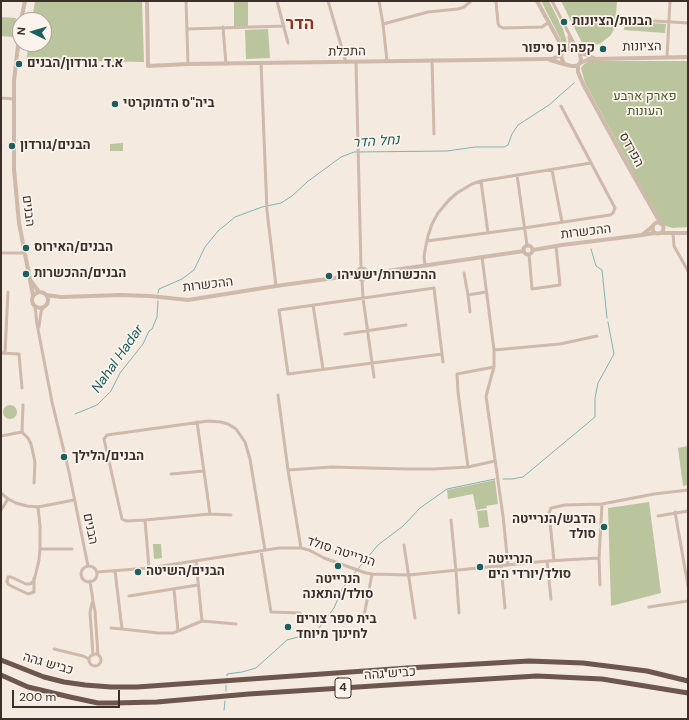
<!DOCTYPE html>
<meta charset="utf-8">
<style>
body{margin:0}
#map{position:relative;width:689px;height:720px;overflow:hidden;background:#f4eae0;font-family:"DM Sans",sans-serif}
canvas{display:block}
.frame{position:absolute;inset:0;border:2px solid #3b2f2a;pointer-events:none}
.north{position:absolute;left:12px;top:12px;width:40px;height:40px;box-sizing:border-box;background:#fbf4ed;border:1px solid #aea59f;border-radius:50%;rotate:275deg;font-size:11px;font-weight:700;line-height:16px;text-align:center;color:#3b2f2a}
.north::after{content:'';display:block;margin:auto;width:14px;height:18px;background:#1d5e5f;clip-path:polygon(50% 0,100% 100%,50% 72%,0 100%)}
.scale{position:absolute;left:12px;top:690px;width:108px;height:18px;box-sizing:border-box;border:2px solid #3b2f2a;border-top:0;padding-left:5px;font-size:12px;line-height:14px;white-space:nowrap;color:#3b2f2a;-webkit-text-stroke:3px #fbf4ed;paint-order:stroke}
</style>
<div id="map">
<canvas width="689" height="720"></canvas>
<div class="frame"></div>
<div class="north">N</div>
<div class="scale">200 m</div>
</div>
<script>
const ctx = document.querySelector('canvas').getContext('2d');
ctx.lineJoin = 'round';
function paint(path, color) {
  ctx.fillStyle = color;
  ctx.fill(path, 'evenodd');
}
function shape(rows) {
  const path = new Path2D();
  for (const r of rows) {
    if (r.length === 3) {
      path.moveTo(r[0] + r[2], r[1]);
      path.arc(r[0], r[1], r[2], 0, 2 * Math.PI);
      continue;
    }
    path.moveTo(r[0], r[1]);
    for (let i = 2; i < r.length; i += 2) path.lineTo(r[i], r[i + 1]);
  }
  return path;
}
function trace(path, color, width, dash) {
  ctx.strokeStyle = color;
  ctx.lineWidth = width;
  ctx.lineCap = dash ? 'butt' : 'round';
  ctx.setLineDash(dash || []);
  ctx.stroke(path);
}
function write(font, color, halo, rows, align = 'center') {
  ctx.font = font + ' "DM Sans",Heebo,sans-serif';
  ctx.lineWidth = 3.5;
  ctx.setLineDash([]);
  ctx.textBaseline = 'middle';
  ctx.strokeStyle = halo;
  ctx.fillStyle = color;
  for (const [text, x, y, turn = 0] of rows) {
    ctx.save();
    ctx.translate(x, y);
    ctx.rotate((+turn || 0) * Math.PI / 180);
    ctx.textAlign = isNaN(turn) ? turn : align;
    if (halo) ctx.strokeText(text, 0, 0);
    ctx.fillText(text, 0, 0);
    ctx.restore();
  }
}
paint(shape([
 [35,1,142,1,144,62,26,60,29,44,44,44,44,20,32,20],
 [234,1,248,1,248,26,234,26],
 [541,1,549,1,563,29,567,42,565,43,563,43,561,40],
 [561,1,617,1,615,27,611,35,601,43,588,48,584,47],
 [1,17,16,18,13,37,1,36],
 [625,21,666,24,665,33,624,30],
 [268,29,270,58,246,59,245,30],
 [589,61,688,61,688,227,672,228,663,225,660,221,585,83,581,68,583,65],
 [123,143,123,151,110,151,110,144],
 [10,412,7],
 [688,446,688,485,683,486,678,448],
 [495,480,498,504,486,506,487,508,476,510,473,494,448,499,447,490],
 [649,502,661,593,611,606,608,508],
 [487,510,489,527,479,528,477,511],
 [153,544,161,544,162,558,154,559]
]), '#bac59e');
trace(shape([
 [591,249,596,266,602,270,607,318],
 [158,293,159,289,182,279,194,270,205,247,218,231,235,217,262,207,281,203,292,196,307,182,341,157,354,152,447,151,475,147,504,147,508,145,512,134,518,125,549,105,574,83],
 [75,414,97,405,111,391,120,373,143,344,149,331,152,329,157,317,158,301],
 [503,479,512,479,523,477,595,417,595,398,598,383,614,354,608,322],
 [227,676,227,674,242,672,256,668,287,640,316,632,334,608,342,589,357,570,378,545,403,526,420,508,447,489,495,479],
 [226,691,226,685],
 [224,710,225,701]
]), '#7db3b3', 1);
trace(shape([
 [186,1,188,64],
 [277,1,288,43],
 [328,1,346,62],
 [379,1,383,24,387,61],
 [496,1,498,23,499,26,503,28,542,27,549,22],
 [552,1,578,51],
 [621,19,688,23],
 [383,24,428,12,458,9,464,7,471,1],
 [223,27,226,64],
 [187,29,284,26],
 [569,49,570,41,569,37],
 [667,57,670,1],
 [432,60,434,134],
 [356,62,361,268],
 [261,63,267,211,276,286],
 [1,98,14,99],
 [552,170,562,222],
 [517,175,527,245],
 [481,181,488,233],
 [673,233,674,246,688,271],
 [427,241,524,228,610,215,613,213,615,208,561,106],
 [1,253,24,253],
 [529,254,532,289,560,285,556,246],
 [482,257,494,350,494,367,486,396,503,516,508,565],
 [425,265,424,257,425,250,428,236,432,224,438,213,449,200,457,193,472,184,481,181,591,163],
 [464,273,468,295,486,292],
 [362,280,363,298,374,377],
 [468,295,470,312],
 [313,305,323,369],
 [35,307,37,324,52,402,69,472,88,566],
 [39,327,41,312,43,307],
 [345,334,406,325],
 [494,350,560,344,597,336],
 [1,353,19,354,22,388],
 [5,353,8,292],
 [442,354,288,374,279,310,434,288,443,362],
 [278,395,288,470,301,548],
 [197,422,210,514],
 [22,432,23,405],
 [1,436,22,432,28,438,31,444,35,462,34,483],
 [468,467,458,392,457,374,494,367],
 [288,470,332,467,406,469,434,469,468,467,495,461],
 [171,474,204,471],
 [1,493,8,499,16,503,27,506,38,507,74,500],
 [1,510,8,499],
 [675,512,688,586],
 [231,515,210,514,145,520,126,521,122,519,104,439,107,435,208,421,221,422,228,424,236,429,245,442,250,459,265,550],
 [658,516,688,511],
 [145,520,149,568],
 [451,520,456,571,459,613],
 [404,545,415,618],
 [40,549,72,549],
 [261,551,271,612,300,613],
 [196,561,202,621],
 [547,561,551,599],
 [554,561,549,513,551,508,565,505,602,504,654,494,688,490],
 [501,566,505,608],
 [89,574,8],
 [115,571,122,629,158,633,173,633,178,631],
 [97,572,149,568,279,548,301,548,309,550,324,558,366,573,372,574,409,575,547,561,599,558],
 [34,578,34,592,28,594,9,585,7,582,8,577,11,577,26,584,30,584,34,581,39,560,40,549,40,526,38,507],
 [90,581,93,601,95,611,98,655],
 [600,585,599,558,602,504],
 [174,589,178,631,202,621,236,624],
 [129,596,198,585],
 [92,603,90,612,93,655],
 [649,607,688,601],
 [363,621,372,574],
 [111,628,122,629],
 [54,649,83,656,89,659],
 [95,660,6]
]), '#ceb9aa', 3);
trace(shape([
 [147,1,148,66,188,64,546,59,552,59,561,55],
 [537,1,560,43,562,47,562,53],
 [21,20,25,1],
 [20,28,14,81,14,169,19,223,33,295],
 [579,52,594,58],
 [550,60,571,66,577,66,580,63,581,60,580,54,578,51,573,49,567,49,564,50,562,53,561,56,563,62,565,64],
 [580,63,587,60,596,59,688,57],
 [578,65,578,72,583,84,624,159,661,224],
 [658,228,5.5],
 [660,233,688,233],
 [642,235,653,226],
 [528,250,4.5],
 [533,250,562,245,635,236,655,233],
 [362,274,5.5],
 [367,274,524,251],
 [31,281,39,292],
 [40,300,8],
 [46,295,61,297,121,295,150,296,188,300,276,286,356,275]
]), '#ceb9aa', 4);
trace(shape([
 [1,660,44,677,64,682,85,685,111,687,137,687,407,668,529,661,583,663,647,671,688,681],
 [1,675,28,687,70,697,98,703,113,703,157,702,249,694,404,684,537,676,602,679,688,693]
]), '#6c564e', 5);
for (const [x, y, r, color] of [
 [564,22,4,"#1d5e5f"],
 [603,49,4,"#1d5e5f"],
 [19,64,4,"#1d5e5f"],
 [115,104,4,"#1d5e5f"],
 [12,146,4,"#1d5e5f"],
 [26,248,4,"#1d5e5f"],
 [26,274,4,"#1d5e5f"],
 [329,276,4,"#1d5e5f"],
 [64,457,4,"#1d5e5f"],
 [604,527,4,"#1d5e5f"],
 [338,566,4,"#1d5e5f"],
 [480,567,4,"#1d5e5f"],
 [138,572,4,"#1d5e5f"],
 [288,627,4,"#1d5e5f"]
]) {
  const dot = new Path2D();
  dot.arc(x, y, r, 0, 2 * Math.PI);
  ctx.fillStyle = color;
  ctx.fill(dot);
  trace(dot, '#fbf4ed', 1.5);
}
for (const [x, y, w] of [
 [343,688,16]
]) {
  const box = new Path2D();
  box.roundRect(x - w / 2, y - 10, w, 20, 3);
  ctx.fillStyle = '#fbf4ed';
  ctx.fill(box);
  trace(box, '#3b2f2a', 1);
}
write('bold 12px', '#3b2f2a', null, [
 ["4",343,688]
]);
write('bold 13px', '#3b2f2a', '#fbf4ed', [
 ["הבנות/הציונות",572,22],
 ["קפה גן סיפור",595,49,"right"],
 ["א.ד. גורדון/הבנים",27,64],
 ["ביה\"ס הדמוקרטי",123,104],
 ["הבנים/גורדון",20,146],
 ["הבנים/האירוס",34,248],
 ["הבנים/ההכשרות",34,274],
 ["ההכשרות/ישעיהו",337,276],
 ["הבנים/הלילך",72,457],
 ["הדבש/הנרייטה",596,520,"right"],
 ["סולד",596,535,"right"],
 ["הנרייטה",488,560],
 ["סולד/יורדי הים",488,575],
 ["הבנים/השיטה",146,572],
 ["הנרייטה",338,580,"center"],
 ["סולד/התאנה",338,595,"center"],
 ["בית ספר צורים",296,620],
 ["לחינוך מיוחד",296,635]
], 'left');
write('13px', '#3b2f2a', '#fbf4ed', [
 ["הציונות",642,47,-1],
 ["התכלת",347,52,-1],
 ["הפרדס",631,150,61],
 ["הבנים",28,211,83],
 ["ההכשרות",586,232,-7],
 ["ההכשרות",208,285,-7],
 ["הבנים",90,529,78],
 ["הנרייטה סולד",341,552,18],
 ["כביש גהה",48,664,16],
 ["כביש גהה",390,674,-4]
]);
write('13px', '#4c5b2c', '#fbf4ed', [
 ["פארק ארבע",645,97],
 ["העונות",645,112]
]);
write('italic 14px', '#1d5e5f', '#fbf4ed', [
 ["נחל הדר",376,142,-4],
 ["Nahal Hadar",118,359,-55]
]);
write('bold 17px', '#8e341e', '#fbf4ed', [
 ["הדר",300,25]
]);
</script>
